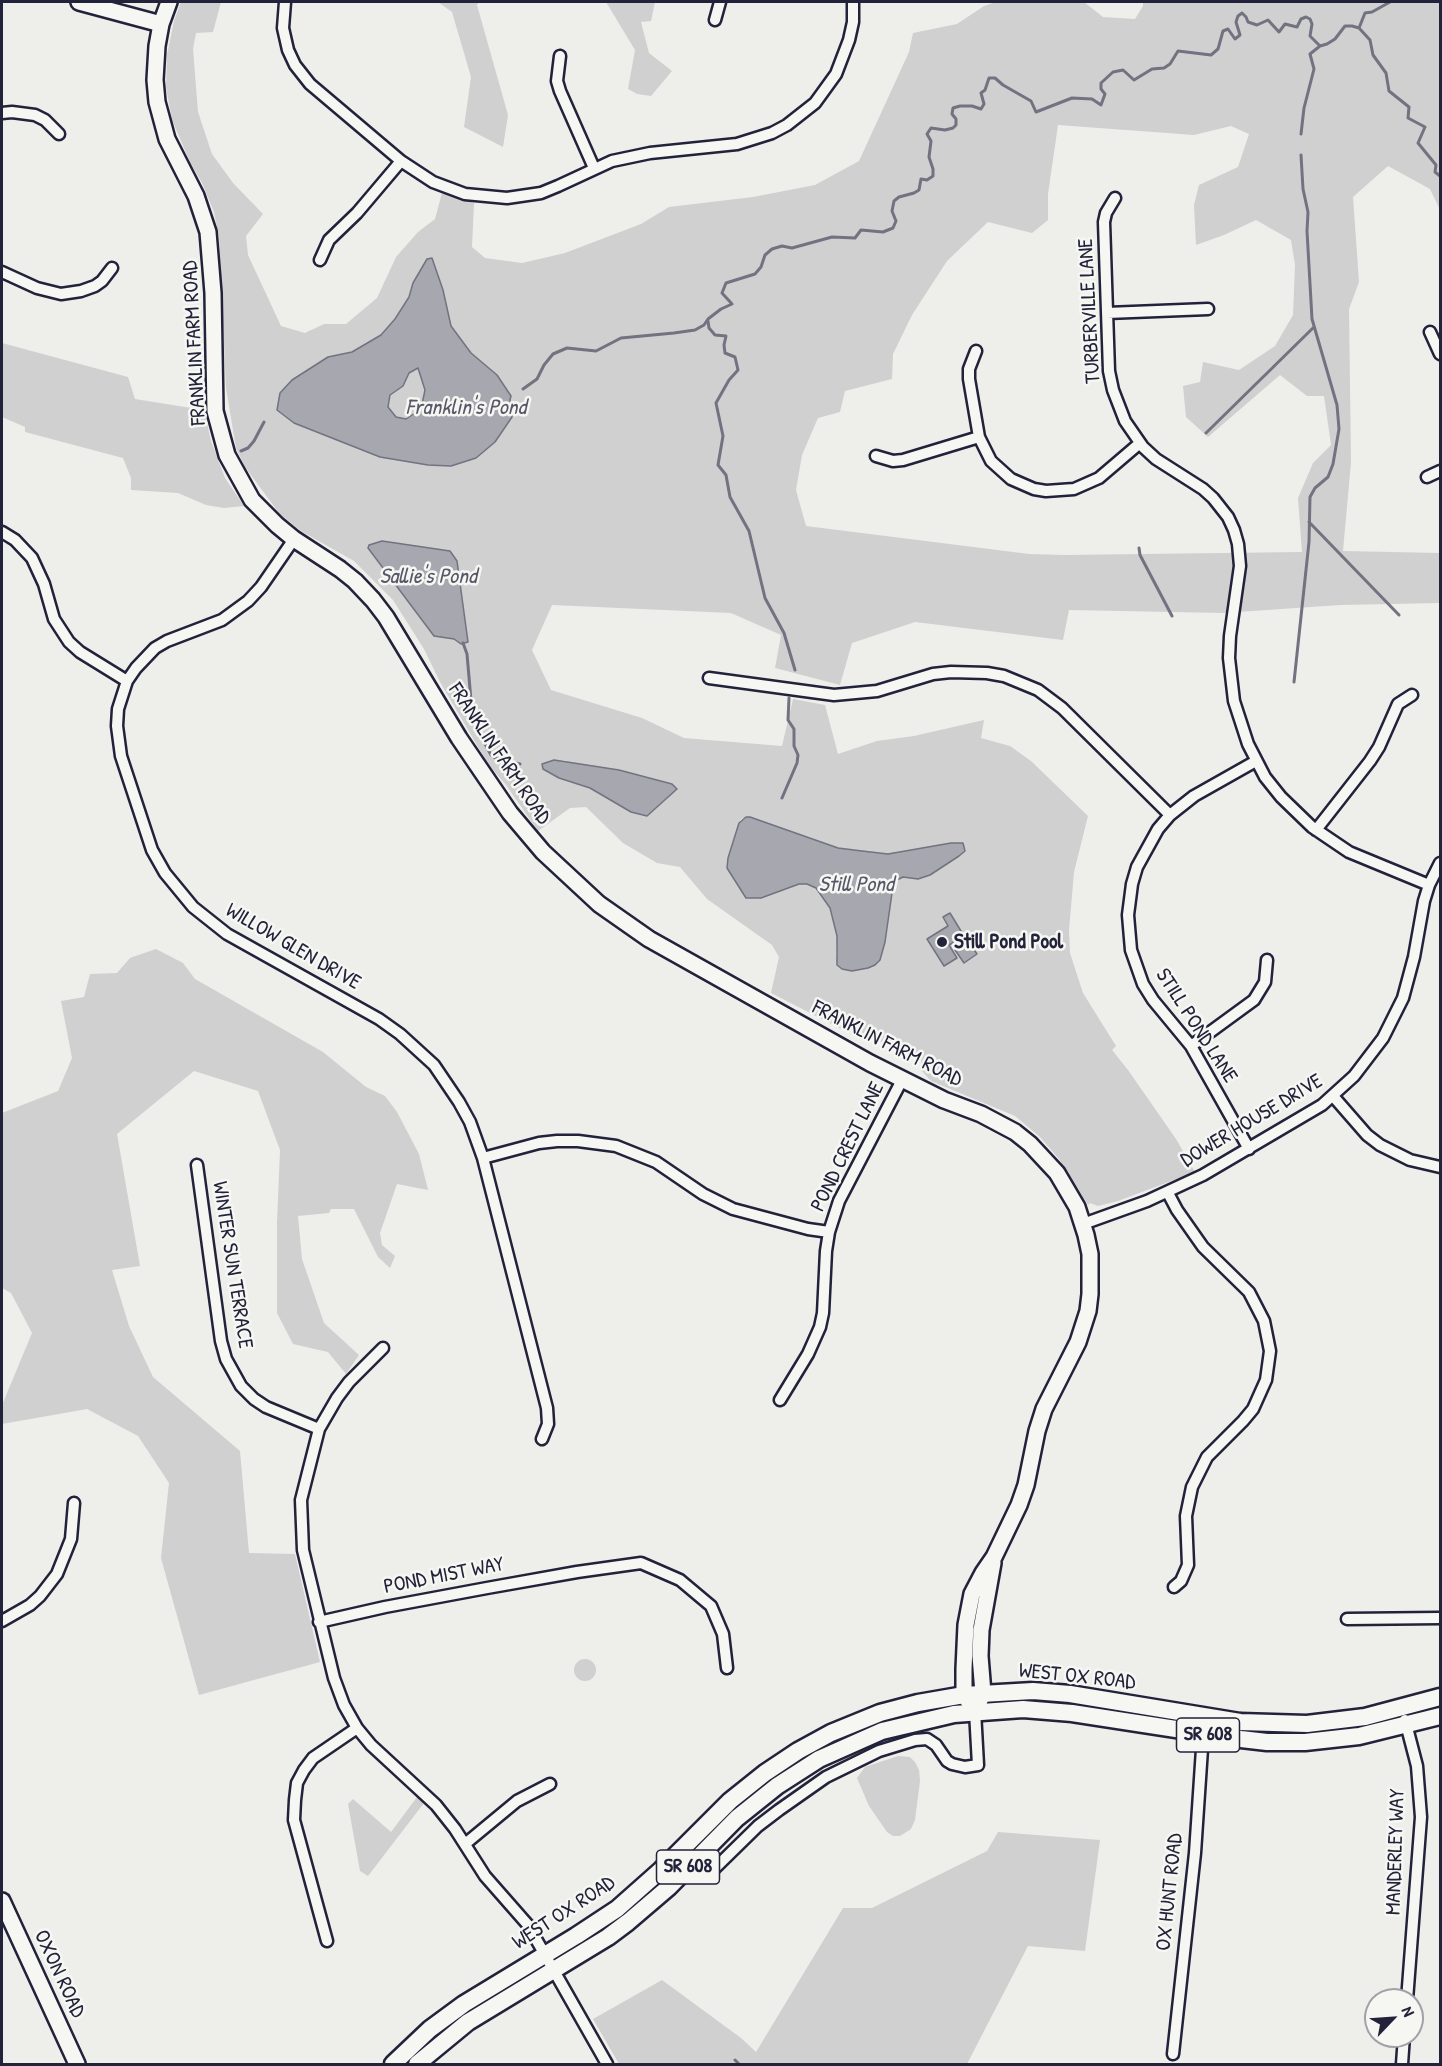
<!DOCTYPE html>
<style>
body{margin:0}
#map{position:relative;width:1442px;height:2066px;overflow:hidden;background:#eeeeeb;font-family:"Patrick Hand",sans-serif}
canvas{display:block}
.frame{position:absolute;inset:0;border:3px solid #22223b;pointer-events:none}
.north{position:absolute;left:1364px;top:1988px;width:60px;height:60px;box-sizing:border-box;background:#f6f6f2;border:2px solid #a1a1a9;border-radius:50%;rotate:65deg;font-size:16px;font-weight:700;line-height:24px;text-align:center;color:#22223b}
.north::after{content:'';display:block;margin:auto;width:21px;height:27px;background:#22223b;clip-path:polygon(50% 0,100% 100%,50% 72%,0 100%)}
</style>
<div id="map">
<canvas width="1442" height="2066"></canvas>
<div class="frame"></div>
<div class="north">N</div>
</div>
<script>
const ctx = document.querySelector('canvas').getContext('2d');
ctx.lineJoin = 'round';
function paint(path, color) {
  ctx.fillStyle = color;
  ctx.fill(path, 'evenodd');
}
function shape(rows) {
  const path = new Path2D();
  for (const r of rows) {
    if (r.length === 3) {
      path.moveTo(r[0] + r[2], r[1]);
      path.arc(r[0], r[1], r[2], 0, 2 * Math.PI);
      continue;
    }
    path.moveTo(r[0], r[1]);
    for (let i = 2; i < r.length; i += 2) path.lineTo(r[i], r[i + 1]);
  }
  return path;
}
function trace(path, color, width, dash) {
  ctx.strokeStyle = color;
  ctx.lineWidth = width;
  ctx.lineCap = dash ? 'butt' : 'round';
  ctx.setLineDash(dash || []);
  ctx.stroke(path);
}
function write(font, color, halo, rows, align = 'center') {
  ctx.font = font + ' "Patrick Hand",sans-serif';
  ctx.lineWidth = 5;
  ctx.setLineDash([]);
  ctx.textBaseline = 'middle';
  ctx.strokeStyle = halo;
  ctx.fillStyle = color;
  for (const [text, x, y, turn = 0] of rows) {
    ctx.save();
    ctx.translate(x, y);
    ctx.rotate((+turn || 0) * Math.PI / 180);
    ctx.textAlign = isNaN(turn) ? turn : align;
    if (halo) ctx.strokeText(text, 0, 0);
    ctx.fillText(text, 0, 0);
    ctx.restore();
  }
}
paint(shape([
 [181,2,221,2,213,32,196,33,193,49,198,112,212,154,233,183,263,214,246,236,248,255,281,326,305,333,324,324,346,324,377,298,396,257,418,232,435,219,442,193,474,203,472,247,485,258,522,263,565,253,641,224,669,207,753,197,815,185,859,161,909,52,913,33,957,24,984,6,996,2,1084,2,1103,17,1135,19,1143,6,1143,2,1440,2,1440,210,1430,189,1388,166,1353,197,1359,282,1349,309,1351,462,1343,551,1440,553,1440,603,1340,605,1223,613,1069,610,1063,640,915,622,852,643,840,685,775,668,781,635,731,613,552,605,532,650,551,690,642,718,684,738,782,746,793,699,825,705,838,754,877,741,914,736,984,720,981,738,1010,746,1031,761,1088,816,1074,872,1069,930,1070,953,1083,993,1116,1046,1112,1050,1128,1070,1176,1139,1195,1172,1118,1201,1098,1206,1090,1203,1088,1205,1059,1159,1040,1137,1015,1116,931,1081,921,1070,921,1061,856,1030,847,1032,771,993,779,957,772,945,707,899,680,867,657,863,623,843,586,807,570,808,538,831,506,785,488,764,440,682,424,649,393,600,354,561,301,531,279,513,245,467,236,448,226,388,219,237,214,212,202,183,190,162,172,120,166,87,167,55,174,21],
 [1058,125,1194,135,1231,126,1249,134,1238,167,1199,185,1194,205,1196,245,1224,235,1256,220,1291,240,1295,265,1293,315,1275,346,1239,370,1203,362,1200,382,1183,386,1186,417,1208,437,1280,375,1307,396,1324,396,1331,445,1313,463,1298,498,1302,552,1064,555,1029,554,806,526,796,490,802,455,818,418,840,412,845,391,892,379,893,354,912,315,947,261,988,222,1032,233,1048,220,1048,194],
 [413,283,443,290,451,326,471,353,497,375,508,394,512,417,294,423,328,357,352,352,381,335,395,319,409,296],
 [382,541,450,551,461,644,454,639,434,636,368,549,369,545],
 [564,760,631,812,590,788,559,778],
 [750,817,838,848,888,854,913,851,918,879,903,877,897,880,893,885,885,942,836,956,837,936,829,907,816,888,807,884,799,884,761,898,746,898,727,867,728,858,739,823,741,819],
 [438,2,479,2,477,5,508,115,503,147,464,127,471,77,452,12],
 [601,2,655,2,651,21,641,22,649,53,672,71,651,96,637,94,628,89,635,50,606,2],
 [2,343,128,377,135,399,204,410,211,441,225,478,244,506,224,508,206,505,178,493,131,490,131,478,123,458,25,432,25,427,2,417],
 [418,368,425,390,421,409,406,419,396,417,387,407,390,395,403,386,409,373],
 [156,949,183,963,195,979,323,1052,366,1087,385,1096,397,1112,419,1154,428,1190,397,1184,380,1233,382,1245,395,1256,390,1268,378,1257,354,1209,331,1209,329,1213,298,1216,302,1259,324,1323,359,1355,346,1374,328,1352,293,1344,277,1313,277,1223,280,1150,258,1091,194,1071,117,1134,140,1266,112,1270,129,1326,153,1377,240,1451,249,1553,295,1554,320,1662,199,1695,161,1558,169,1483,138,1436,87,1409,2,1424,2,1405,32,1333,11,1293,2,1288,2,1113,58,1091,72,1058,61,1001,84,997,90,974,117,973,130,958],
 [585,1670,11],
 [898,1756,910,1757,915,1762,919,1770,920,1781,915,1820,911,1829,900,1836,893,1836,887,1832,869,1806,857,1778,865,1767],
 [417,1797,424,1803,368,1876,360,1871,348,1804,353,1799,391,1832],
 [998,1832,1100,1840,1085,1951,1028,1946,967,2064,619,2064,593,2019,662,1980,741,2038,756,2052,843,1908,872,1908,987,1851]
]), '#d0d0d1');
const water = shape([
 [432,258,443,290,451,326,471,353,497,375,511,396,510,400,512,417,495,442,476,458,451,466,428,465,380,457,294,423,277,410,280,393,292,380,328,357,352,352,381,335,395,319,409,297,413,283,427,259,432,258],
 [418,368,425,390,421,409,406,419,396,417,388,407,390,395,403,386,409,373,418,368],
 [382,541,450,551,457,561,468,642,461,644,454,639,434,636,368,548,369,545,382,541],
 [554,760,619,770,672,784,677,789,647,816,631,812,590,788,559,778,543,769,542,764,554,760],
 [746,817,750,817,838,848,862,851,888,854,951,843,963,843,965,851,959,856,930,875,918,879,903,877,897,880,893,886,885,942,880,960,875,965,868,968,852,971,842,969,837,965,837,936,830,908,816,888,807,884,799,884,761,898,746,898,727,868,728,858,739,823,746,817],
 [950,913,964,936,949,945,957,958,944,966,927,939,948,926,943,917,950,913],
 [968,941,977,954,964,963,955,950,968,941]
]);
paint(water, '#a7a7af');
trace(water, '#727281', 1.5);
trace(shape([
 [1390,2,1372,12,1365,13,1359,28,1370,40,1373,55,1386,73,1389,91,1409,107,1408,118,1425,127,1418,143,1436,165,1435,172,1440,176],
 [1301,134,1304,108,1314,69,1310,54,1320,46],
 [708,321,709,328,715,335,726,336,724,345,725,353,735,357,738,370,729,380,716,403,723,436,718,465,726,475,730,497,749,531,765,598,784,633,795,670],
 [523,389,537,379,544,365,553,354,567,348,596,351,621,338,674,333,695,330,704,325,708,319,721,309,732,304,722,293,726,283,755,274,761,267,765,255,772,249,782,246,792,248,832,237,855,238,861,230,883,232,893,228,896,221,892,211,894,201,899,197,914,193,919,190,921,179,927,180,933,176,933,169,929,157,931,141,927,134,931,128,945,130,953,128,956,125,956,119,952,114,953,108,960,106,972,106,981,109,984,104,981,93,985,90,989,78,995,78,1003,85,1031,101,1036,112,1072,98,1092,99,1101,105,1105,94,1101,89,1101,83,1113,72,1123,70,1134,80,1152,69,1164,68,1170,64,1178,51,1211,55,1218,49,1223,31,1228,29,1235,39,1240,35,1236,22,1238,16,1242,13,1246,17,1248,22,1257,25,1268,20,1279,32,1285,24,1297,27,1301,19,1306,17,1310,19,1312,24,1310,36,1320,46,1327,44,1335,39,1345,26,1352,26,1359,28],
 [1206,433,1314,327],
 [241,451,248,448,254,441,264,422],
 [1309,522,1399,615],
 [1139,548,1140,555,1172,616],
 [463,643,467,654,472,712,477,729,491,755,497,759,520,764],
 [1294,682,1309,542,1310,497,1315,488,1328,477,1333,464,1339,429,1337,405,1312,319,1307,231,1308,212,1303,189,1301,155],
 [782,798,797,763,798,755,794,746,794,729,788,720,789,698],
 [735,2060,739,2064]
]), '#727281', 3);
const street = shape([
 [285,2,283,28,288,50,295,65,310,84,401,161,433,182,465,194,507,198,541,193,558,186,612,161,650,153,737,144,772,133,787,125,815,103,836,74,849,40,853,22,853,2],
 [715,20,720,2],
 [560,56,557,81,560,91,594,168],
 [2,113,12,112,35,115,45,120,59,134],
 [1115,198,1106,213,1104,222,1109,371,1113,390,1125,421,1143,447,1156,459,1203,489,1213,498,1228,517,1234,530,1238,544,1240,566,1230,636,1229,658,1234,701,1248,744,1265,777,1281,797,1312,827,1349,852,1429,885],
 [320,260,329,240,357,213,401,161],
 [2,272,37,288,61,294,81,291,95,286,102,281,112,268],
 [1107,313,1208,309],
 [1430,332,1440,354],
 [976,351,969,369,969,379,979,437,991,461,1011,479,1034,489,1046,491,1074,489,1099,478,1140,443],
 [876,456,893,461,903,460,979,437],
 [1427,477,1440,471],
 [2,532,15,540,32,558,44,584,54,619,69,642,80,652,127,681],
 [294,539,261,587,248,601,222,620,167,641,155,648,136,668,127,681,118,709,117,726,121,756,152,850,165,873,193,907,227,934,379,1019,400,1034,434,1065,459,1102,470,1122,483,1158,547,1408,548,1424,542,1439],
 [709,678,834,695,877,691,933,674,951,672,987,673,1004,676,1038,690,1062,708,1170,815],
 [1316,830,1370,761,1379,747,1398,704,1412,695],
 [1191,1046,1254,1000,1265,982,1267,960],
 [1333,1096,1367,1135,1380,1145,1410,1160,1440,1167],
 [1249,1149,1191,1046,1153,1000,1143,984,1131,950,1128,915,1132,884,1137,867,1158,829,1170,815,1194,796,1256,761],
 [483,1158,539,1143,557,1141,578,1141,616,1146,656,1162,703,1194,733,1209,808,1229,829,1232],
 [197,1165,221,1341,226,1359,241,1386,254,1399,266,1407,319,1429],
 [1168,1193,1177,1210,1203,1247,1249,1292,1264,1321,1270,1351,1266,1380,1253,1409,1243,1421,1207,1457,1192,1487,1186,1516,1188,1565,1181,1581,1174,1587],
 [1083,1224,1147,1201,1203,1175,1322,1105,1354,1076,1383,1038,1403,998,1414,957,1424,901,1429,885,1440,863],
 [383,1348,349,1382,337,1398,319,1429,301,1500,303,1550,334,1678,344,1705,357,1728,371,1745,436,1805,455,1829,485,1876,528,1925,607,2064],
 [780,1400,808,1354,820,1327,823,1313,826,1251,829,1232,839,1201,902,1080],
 [1347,1619,1440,1618],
 [2,1621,30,1605,40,1596,57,1574,71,1539,74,1503],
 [319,1622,385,1607,487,1588,577,1572,641,1563,680,1580,711,1606,723,1634,727,1668],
 [1405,1720,1417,1766,1421,1817,1407,2000],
 [465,1844,517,1801,550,1784],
 [709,1874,758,1826,779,1810,826,1777,879,1751,915,1740,927,1739,936,1745,947,1761,952,1764,965,1767,978,1765,975,1711],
 [327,1941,294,1820,295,1800,297,1783,304,1770,313,1758,357,1728],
 [1173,2054,1195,1853,1203,1734],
 [1402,2064,1404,2036]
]);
const secondary = shape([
 [79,2,161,24],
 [169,2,161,24,157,46,155,80,157,102,167,139,196,196,208,232,213,293,215,411,227,455,252,500,277,525,294,539,340,569,355,581,373,600,386,617,459,738,510,813,543,852,599,904,649,939,870,1063,944,1100,981,1114,1015,1132,1030,1144,1057,1173,1077,1207,1086,1235,1090,1254,1090,1294,1088,1311,1078,1342,1044,1409,1037,1431,1026,1485,1019,1505,994,1557,983,1573,972,1594,966,1625,964,1669,964,1695,975,1711],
 [978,1705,983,1693,980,1656,981,1630,993,1563],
 [2,1901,77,2064]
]);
const primary = shape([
 [393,2064,430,2029,464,2004,576,1936,617,1909,661,1870,730,1801,765,1773,798,1751,831,1733,880,1713,918,1703,964,1695,1033,1691,1070,1694,1240,1722,1307,1724,1365,1717,1440,1697],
 [417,2064,468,2022,608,1937,628,1922,669,1887,737,1818,777,1786,819,1759,882,1731,954,1714,1023,1709,1072,1713,1241,1739,1267,1742,1305,1742,1359,1736,1440,1716]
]);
trace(street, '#22223b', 15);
trace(secondary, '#22223b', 20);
trace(primary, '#22223b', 21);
trace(street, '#f6f6f2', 10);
trace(secondary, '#f6f6f2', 15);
trace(primary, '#f6f6f2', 16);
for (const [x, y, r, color] of [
 [942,942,6,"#22223b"]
]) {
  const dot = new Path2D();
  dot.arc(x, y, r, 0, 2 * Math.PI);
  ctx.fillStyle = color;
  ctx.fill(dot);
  trace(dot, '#f6f6f2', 2);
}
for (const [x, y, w] of [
 [1208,1735,63],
 [688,1867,63]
]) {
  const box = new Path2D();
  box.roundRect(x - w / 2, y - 17, w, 34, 4.5);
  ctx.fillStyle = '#f6f6f2';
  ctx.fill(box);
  trace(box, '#22223b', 1.5);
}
write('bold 20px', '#22223b', null, [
 ["SR 608",1208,1735],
 ["SR 608",688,1867]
]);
write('21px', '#22223b', '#f6f6f2', [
 ["TURBERVILLE LANE",1090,311,-93],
 ["FRANKLIN FARM ROAD",195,343,-93],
 ["FRANKLIN FARM ROAD",499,754,56],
 ["WILLOW GLEN DRIVE",293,947,30],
 ["STILL POND LANE",1196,1026,57],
 ["FRANKLIN FARM ROAD",887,1044,27],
 ["DOWER HOUSE DRIVE",1252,1121,-31],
 ["POND CREST LANE",848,1147,-64],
 ["WINTER SUN TERRACE",232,1265,81],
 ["POND MIST WAY",444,1576,-11],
 ["WEST OX ROAD",1077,1677,6],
 ["MANDERLEY WAY",1396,1852,-88],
 ["OX HUNT ROAD",1170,1892,-84],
 ["WEST OX ROAD",564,1913,-33],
 ["OXON ROAD",59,1974,65]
]);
write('bold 21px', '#22223b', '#f6f6f2', [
 ["Still Pond Pool",954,942]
], 'left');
write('italic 22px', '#575769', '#f6f6f2', [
 ["Franklin's Pond",466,408],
 ["Sallie's Pond",428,577],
 ["Still Pond",856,885]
]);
</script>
